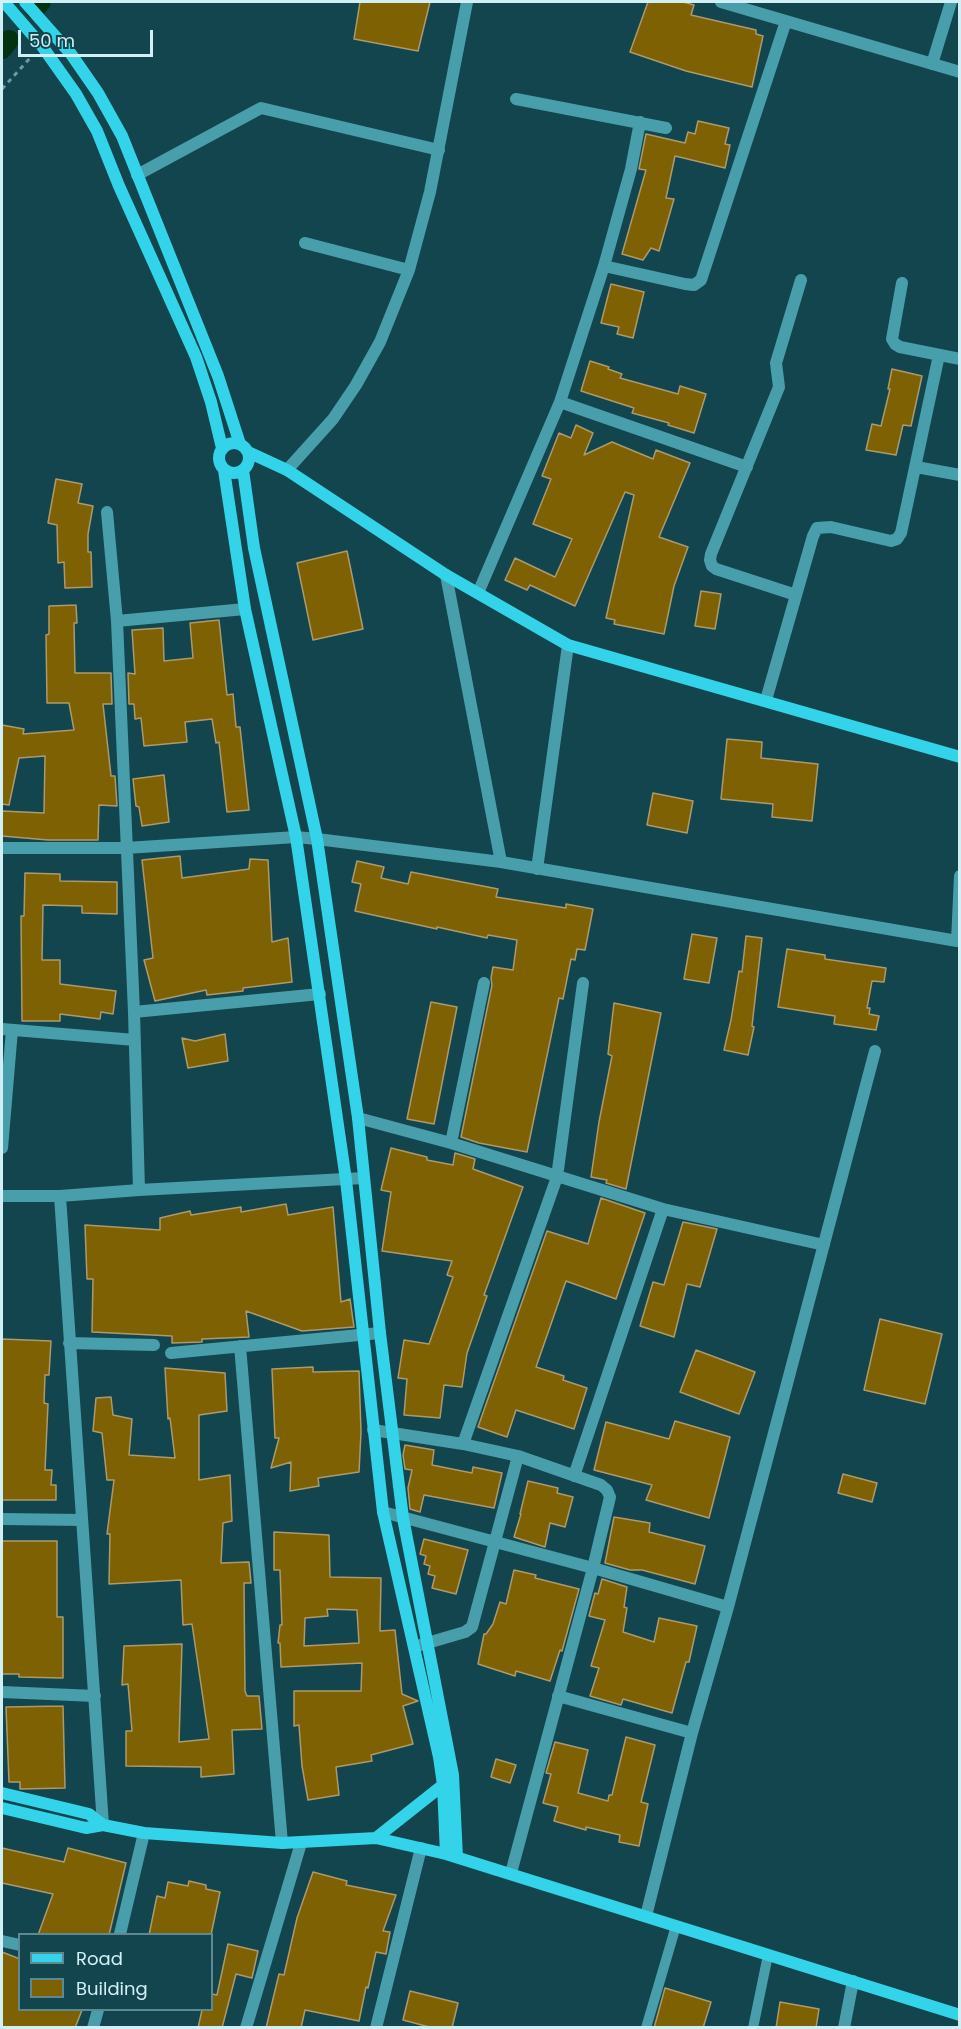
<!DOCTYPE html>
<style>
body{margin:0}
#map{position:relative;width:961px;height:2029px;overflow:hidden;background:#12454d;font-family:Poppins,sans-serif}
canvas{display:block}
.frame{position:absolute;inset:0;border:3px solid #d1f0f5;pointer-events:none}
.legend{position:absolute;left:18px;top:1933px;width:195px;height:78px;box-sizing:border-box;background:#12454d;border:2px solid #5e8990;margin:0;padding:8px 10px;list-style:none;font-size:18px;color:#d1f0f5}
.legend li{display:flex;align-items:center;gap:12px;height:30px}
.legend b{width:30px;border:2px solid #5e8990}
.scale{position:absolute;left:18px;top:30px;width:135px;height:27px;box-sizing:border-box;border:3px solid #d1f0f5;border-top:0;padding-left:8px;font-size:18px;line-height:21px;white-space:nowrap;color:#d1f0f5;-webkit-text-stroke:4px #12454d;paint-order:stroke}
</style>
<div id="map">
<canvas width="961" height="2029"></canvas>
<div class="frame"></div>
<ul class="legend">
<li><b style="height:8px;background:#33d4e9"></b>Road</li>
<li><b style="height:16px;background:#7d6103"></b>Building</li>
</ul>
<div class="scale">50 m</div>
</div>
<script>
const ctx = document.querySelector('canvas').getContext('2d');
ctx.lineJoin = 'round';
function shape(rows) {
  const path = new Path2D();
  for (const r of rows) {
    if (r.length === 3) {
      path.moveTo(r[0] + r[2], r[1]);
      path.arc(r[0], r[1], r[2], 0, 2 * Math.PI);
      continue;
    }
    path.moveTo(r[0], r[1]);
    for (let i = 2; i < r.length; i += 2) path.lineTo(r[i], r[i + 1]);
  }
  return path;
}
function trace(path, color, width, dash) {
  ctx.strokeStyle = color;
  ctx.lineWidth = width;
  ctx.lineCap = dash ? 'butt' : 'round';
  ctx.setLineDash(dash || []);
  ctx.stroke(path);
}
function paint(path, color) {
  ctx.fillStyle = color;
  ctx.fill(path, 'evenodd');
}
trace(shape([
 [35,9,41,2],
 [2,49,9,40]
]), '#023210', 20);
const building = shape([
 [360,2,430,2,418,51,354,39,360,2],
 [648,2,683,2,694,5,691,15,756,30,756,34,763,36,752,87,686,71,630,52,648,2],
 [698,121,729,128,725,144,730,145,725,168,675,156,666,198,674,199,659,251,651,248,643,260,622,254,646,170,639,169,646,134,685,143,688,132,695,134,698,121],
 [611,284,644,292,633,338,617,334,619,327,601,323,611,284],
 [590,361,609,367,608,369,622,374,620,378,678,394,680,386,706,394,694,433,668,425,669,423,632,413,634,408,581,391,590,361],
 [892,369,922,376,911,426,903,425,896,455,866,450,872,424,881,426,890,389,888,389,892,369],
 [576,425,593,433,584,455,612,442,653,459,656,450,690,463,659,537,688,547,674,586,664,634,614,624,615,620,606,618,634,495,625,492,575,606,530,585,527,590,505,580,515,558,555,577,572,539,533,524,551,479,542,476,559,433,571,438,576,425],
 [56,479,82,484,78,503,93,506,88,534,88,552,91,552,92,587,65,588,64,562,58,563,57,525,48,523,56,479],
 [347,551,363,629,313,640,297,563,347,551],
 [701,591,721,594,715,629,695,626,701,591],
 [76,605,77,623,74,623,75,673,111,673,112,704,103,704,111,776,115,776,117,806,99,805,98,840,48,840,2,836,2,811,44,813,45,756,19,758,9,805,2,804,2,725,24,729,23,734,74,730,69,703,47,703,46,635,49,634,49,606,76,605],
 [219,620,227,695,233,694,236,727,240,727,249,810,227,812,219,742,216,743,212,719,185,722,187,742,144,746,141,718,135,719,134,704,129,704,128,673,135,674,132,630,163,628,164,661,193,658,190,623,219,620],
 [727,739,762,742,761,758,818,764,812,821,772,817,773,804,721,799,727,739],
 [164,775,169,822,142,826,139,807,136,806,133,779,164,775],
 [653,793,693,801,687,833,647,825,653,793],
 [180,856,182,878,249,869,250,859,268,860,272,942,288,938,292,982,243,988,243,991,207,995,206,990,155,1001,144,960,153,958,142,860,180,856],
 [357,861,384,867,381,878,408,884,411,872,498,889,496,897,566,908,566,904,593,909,585,950,577,949,575,960,571,959,563,999,559,998,527,1152,479,1143,461,1137,492,985,491,978,493,967,513,970,517,940,488,935,487,938,437,927,437,929,355,911,361,884,352,882,357,861],
 [25,873,60,874,60,881,117,882,117,914,82,913,82,906,43,905,42,960,60,960,60,984,116,991,113,1014,101,1012,100,1019,60,1014,60,1021,22,1021,21,916,24,916,25,873],
 [692,934,717,938,709,983,684,979,692,934],
 [746,936,762,938,752,1026,754,1027,748,1055,724,1050,731,1020,739,971,742,972,746,936],
 [787,949,825,955,825,959,886,968,884,982,872,981,867,1008,870,1008,869,1014,879,1016,876,1030,834,1024,835,1016,778,1007,787,949],
 [431,1002,457,1007,434,1124,407,1119,431,1002],
 [614,1003,661,1013,626,1189,606,1183,607,1180,591,1177,599,1122,612,1056,608,1054,614,1003],
 [225,1034,228,1061,188,1068,182,1038,195,1041,225,1034],
 [391,1148,427,1157,427,1160,453,1165,455,1153,475,1159,473,1169,523,1187,484,1295,487,1296,467,1353,462,1387,444,1385,440,1418,404,1415,407,1379,398,1378,404,1340,429,1344,453,1277,447,1275,452,1261,382,1251,391,1192,381,1190,391,1148],
 [601,1198,645,1213,616,1299,566,1281,536,1367,564,1376,563,1380,587,1388,574,1429,516,1410,507,1437,478,1427,547,1231,588,1244,601,1198],
 [286,1204,288,1215,333,1207,341,1302,350,1299,354,1327,302,1331,246,1311,249,1337,202,1339,202,1342,172,1343,172,1336,92,1332,93,1279,87,1279,85,1225,160,1230,160,1218,190,1211,191,1215,241,1207,241,1212,286,1204],
 [683,1222,717,1229,700,1287,687,1284,674,1337,640,1326,653,1282,664,1285,683,1222],
 [880,1319,942,1334,925,1404,864,1390,880,1319],
 [2,1339,51,1341,49,1375,45,1375,44,1403,48,1404,45,1470,52,1470,51,1485,56,1485,56,1500,2,1500,2,1339],
 [696,1350,755,1372,739,1414,680,1392,696,1350],
 [313,1367,313,1372,359,1371,361,1432,359,1472,318,1478,319,1486,290,1491,291,1462,271,1468,279,1438,275,1438,272,1369,313,1367],
 [165,1368,225,1373,227,1411,199,1415,199,1480,230,1475,232,1521,223,1523,221,1563,249,1562,251,1583,244,1583,245,1691,247,1696,259,1696,262,1729,232,1730,234,1774,201,1777,201,1767,126,1766,126,1731,132,1731,128,1684,122,1685,124,1646,182,1644,179,1742,209,1739,192,1624,183,1625,181,1580,109,1584,110,1534,107,1534,114,1480,107,1480,102,1433,93,1431,96,1398,111,1397,113,1415,132,1419,129,1455,175,1458,170,1418,168,1419,165,1368],
 [675,1421,730,1437,709,1518,646,1500,652,1485,594,1470,606,1422,669,1439,675,1421],
 [405,1445,434,1450,432,1465,472,1473,473,1467,502,1473,494,1508,424,1495,420,1512,410,1509,408,1488,412,1470,405,1469,403,1455,405,1445],
 [843,1474,877,1483,872,1502,838,1493,843,1474],
 [528,1481,558,1488,557,1493,573,1497,565,1527,550,1523,545,1547,514,1537,521,1514,520,1514,528,1481],
 [614,1517,650,1523,649,1532,705,1546,695,1584,642,1570,630,1570,605,1563,614,1517],
 [274,1532,329,1535,330,1577,381,1578,380,1631,395,1630,402,1694,418,1701,403,1706,413,1744,371,1755,372,1761,336,1767,339,1795,308,1800,302,1766,299,1725,294,1726,294,1691,361,1691,362,1663,281,1667,280,1643,278,1643,280,1625,282,1625,280,1570,274,1570,274,1532],
 [327,1609,357,1610,359,1643,304,1646,305,1618,328,1616,327,1609],
 [424,1539,468,1550,456,1594,432,1588,435,1576,428,1574,430,1566,424,1564,426,1556,420,1554,424,1539],
 [2,1541,57,1541,57,1617,63,1617,63,1678,19,1677,19,1674,2,1674,2,1541],
 [514,1570,536,1575,535,1578,579,1589,562,1651,560,1650,550,1681,516,1671,515,1676,478,1664,484,1634,486,1634,493,1624,500,1602,506,1604,514,1570],
 [602,1579,627,1587,624,1607,627,1608,623,1632,654,1642,659,1618,697,1626,689,1662,686,1662,672,1713,623,1699,621,1705,590,1696,599,1668,591,1666,605,1620,589,1616,595,1593,598,1594,602,1579],
 [63,1706,65,1788,20,1789,20,1782,9,1782,6,1707,63,1706],
 [626,1737,655,1745,641,1802,648,1804,639,1846,619,1842,620,1835,586,1827,586,1830,554,1821,558,1807,543,1803,551,1774,546,1773,555,1742,588,1750,578,1793,608,1801,609,1795,612,1795,626,1737],
 [496,1759,516,1765,510,1783,491,1777,496,1759],
 [2,1848,64,1862,68,1848,126,1863,109,1935,38,1935,53,1894,2,1883,2,1848],
 [313,1872,347,1881,346,1885,396,1895,383,1931,390,1932,386,1954,376,1952,368,1988,366,1987,359,2021,305,2010,301,2028,266,2028,279,1974,284,1975,297,1918,313,1872],
 [189,1881,206,1885,206,1889,220,1892,211,1935,149,1935,157,1896,165,1898,168,1882,188,1886,189,1881],
 [228,1944,258,1951,252,1978,236,1974,222,2028,198,2028,202,2010,212,2010,212,1994,217,1995,228,1944],
 [2,1952,20,1959,20,2010,82,2010,75,2028,2,2028,2,1952],
 [665,1988,711,2002,703,2028,654,2028,665,1988],
 [410,1991,458,2003,452,2028,433,2028,403,2020,410,1991],
 [780,2002,819,2009,816,2028,776,2028,780,2002]
]);
paint(building, '#7d6103');
trace(building, '#ad9a6c', 1.5);
trace(shape([
 [2,89,31,57]
]), '#7099a0', 3, [4.5, 4.5]);
trace(shape([
 [646,2028,676,1926],
 [753,2028,768,1955]
]), '#489eab', 10);
trace(shape([
 [721,2,960,72],
 [932,64,951,2],
 [516,99,666,128],
 [137,175,261,108,439,150],
 [305,243,409,270],
 [604,266,685,284,694,285,701,280,786,21],
 [902,283,892,339,895,344,900,347,960,359],
 [560,402,747,467],
 [916,467,960,475],
 [287,470,333,419,356,385,380,342,409,270,430,192,467,2],
 [107,512,117,621],
 [446,575,501,862],
 [478,593,560,402,604,266,631,169,640,122],
 [796,595,716,569,712,566,710,560,711,554,779,387,776,363,801,280],
 [766,700,813,536,817,528,831,527,891,541,897,539,901,533,939,355],
 [2,848,126,848,296,837,317,839,501,862,957,941,960,876],
 [537,869,568,645],
 [134,1012,320,994],
 [2,1029,135,1040],
 [358,1118,451,1143,663,1209,824,1245],
 [451,1143,484,983],
 [2,1148,12,1030],
 [139,1190,134,1012,117,621,245,609],
 [2,1196,60,1196],
 [69,1343,154,1345],
 [240,1346,282,1843],
 [171,1353,380,1333],
 [373,1430,463,1444,518,1456,601,1485,607,1490,610,1497,593,1568,511,1873],
 [463,1444,557,1177,583,983],
 [574,1476,663,1209],
 [383,1512,593,1568,728,1607],
 [2,1519,82,1520],
 [417,1646,465,1632,472,1627,518,1456],
 [2,1692,95,1696],
 [558,1696,692,1733],
 [103,1825,60,1196,139,1190,364,1178],
 [646,1916,692,1733,728,1607,875,1051],
 [120,1934,144,1833],
 [2,1941,20,1945],
 [93,2028,98,2010],
 [246,2028,301,1843],
 [376,2028,421,1848],
 [844,2028,853,1981]
]), '#489eab', 12);
trace(shape([
 [4,2,42,46,76,94,97,131,119,186,196,357,211,402,222,448],
 [25,2,71,54,98,93,122,136,218,376,240,444],
 [234,458,15],
 [248,452,287,470,446,575,568,645,960,757],
 [224,470,245,609,296,837,346,1180,383,1512,439,1757,443,1785,446,1854],
 [243,470,254,548,317,839,358,1118,380,1333,403,1518,453,1775,457,1857],
 [2,1793,89,1814,103,1825],
 [2,1808,86,1828,103,1825,144,1833,282,1843,376,1838,446,1854,960,2015],
 [376,1838,443,1785]
]), '#33d4e9', 12);
</script>
